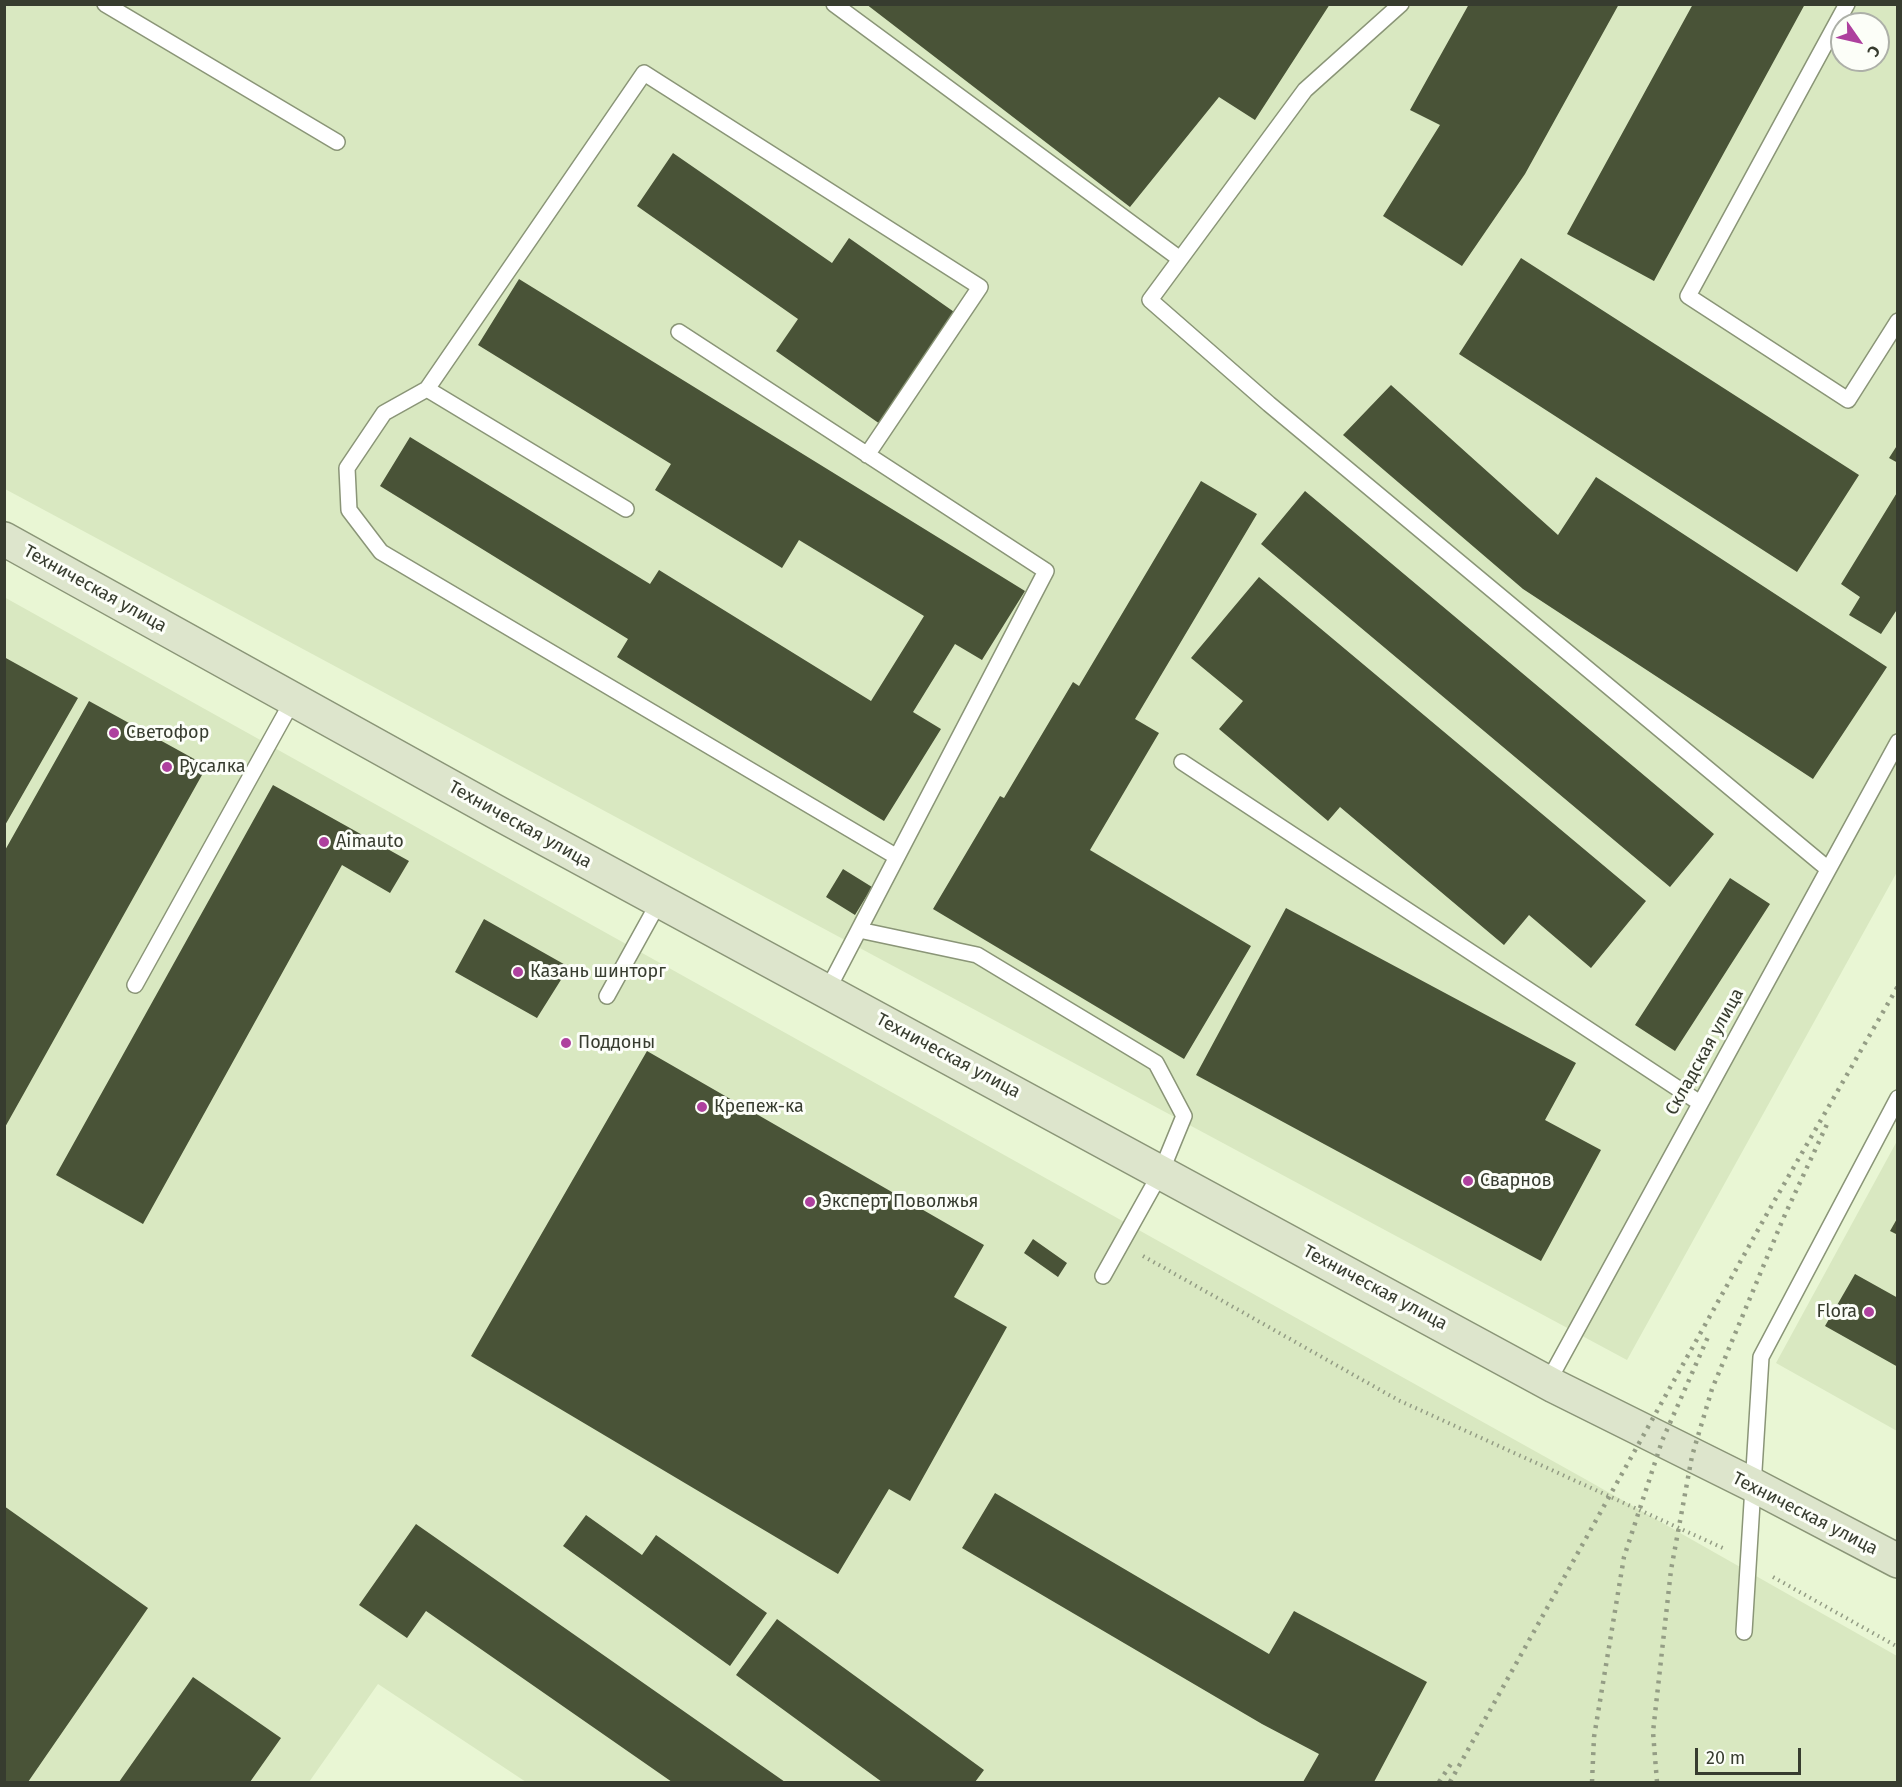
<!DOCTYPE html>
<meta charset="utf-8">
<style>
body{margin:0}
#map{position:relative;width:1902px;height:1787px;overflow:hidden;background:#e9f6d4;font-family:"Fira Sans",sans-serif}
canvas{display:block}
.frame{position:absolute;inset:0;border:6px solid #373c2f;pointer-events:none}
.north{position:absolute;left:1830px;top:12px;width:60px;height:60px;box-sizing:border-box;background:#fcfef8;border:2px solid #adb0a8;border-radius:50%;rotate:124deg;font-size:16px;font-weight:700;line-height:24px;text-align:center;color:#373c2f}
.north::after{content:'';display:block;margin:auto;width:21px;height:27px;background:#ae409e;clip-path:polygon(50% 0,100% 100%,50% 72%,0 100%)}
.scale{position:absolute;left:1695px;top:1748px;width:106px;height:27px;box-sizing:border-box;border:3px solid #373c2f;border-top:0;padding-left:8px;font-size:18px;line-height:21px;white-space:nowrap;color:#373c2f;-webkit-text-stroke:4px #fcfef8;paint-order:stroke}
</style>
<div id="map">
<canvas width="1902" height="1787"></canvas>
<div class="frame"></div>
<div class="north">С</div>
<div class="scale">20 m</div>
</div>
<script>
const ctx = document.querySelector('canvas').getContext('2d');
ctx.lineJoin = 'round';
function paint(path, color) {
  ctx.fillStyle = color;
  ctx.fill(path, 'evenodd');
}
function shape(rows) {
  const path = new Path2D();
  for (const r of rows) {
    path.moveTo(r[0], r[1]);
    for (let i = 2; i < r.length; i += 2) path.lineTo(r[i], r[i + 1]);
  }
  return path;
}
function trace(path, color, width, dash) {
  ctx.strokeStyle = color;
  ctx.lineWidth = width;
  ctx.lineCap = dash ? 'butt' : 'round';
  ctx.setLineDash(dash || []);
  ctx.stroke(path);
}
function write(font, color, halo, rows, align = 'center') {
  ctx.font = font + ' "Fira Sans",sans-serif';
  ctx.lineWidth = 6;
  ctx.setLineDash([]);
  ctx.textBaseline = 'middle';
  ctx.strokeStyle = halo;
  ctx.fillStyle = color;
  for (const [text, x, y, turn = 0] of rows) {
    ctx.save();
    ctx.translate(x, y);
    ctx.rotate((+turn || 0) * Math.PI / 180);
    ctx.textAlign = isNaN(turn) ? turn : align;
    if (halo) ctx.strokeText(text, 0, 0);
    ctx.fillText(text, 0, 0);
    ctx.restore();
  }
}
paint(shape([
 [4,5,1897,5,1897,872,1627,1360,5,489],
 [1842,24,1878,24,1878,60,1842,60],
 [4,597,1585,1479,1897,1656,1897,1782,526,1782,378,1684,309,1782,5,1782],
 [1897,1141,1897,1431,1776,1363]
]), '#d9e8c1');
paint(shape([
 [866,4,1330,4,1255,120,1219,97,1130,207],
 [1469,4,1619,4,1525,174,1462,266,1383,216,1440,125,1410,110],
 [1693,4,1805,4,1654,281,1567,234],
 [673,153,832,263,849,238,957,314,880,424,776,351,798,319,637,206],
 [1521,258,1859,475,1797,572,1459,354],
 [519,279,1025,591,982,660,955,644,913,712,941,729,884,821,617,657,628,639,380,486,410,437,650,584,659,570,871,701,924,616,799,540,782,568,655,490,671,464,478,345],
 [1391,385,1558,535,1596,477,1887,667,1813,779,1523,589,1343,435],
 [1898,444,1898,463,1889,458],
 [1201,481,1257,514,1135,719,1159,733,1090,850,1251,946,1184,1059,933,909,1000,796,1004,798,1073,682,1079,686],
 [1305,491,1714,834,1670,887,1261,544],
 [1898,491,1898,608,1881,634,1849,615,1860,597,1841,584],
 [1259,577,1646,901,1591,968,1529,915,1504,945,1340,807,1328,821,1219,729,1243,701,1191,658],
 [4,657,78,698,4,827],
 [89,701,207,766,4,1129,4,852],
 [273,785,409,861,390,893,342,865,143,1224,56,1175],
 [843,869,872,887,855,915,826,897],
 [1730,878,1770,904,1675,1051,1635,1025],
 [1286,908,1576,1063,1545,1120,1601,1150,1541,1261,1196,1075],
 [484,919,569,967,537,1018,455,972],
 [647,1051,984,1245,954,1297,1007,1327,910,1501,889,1489,838,1574,471,1356],
 [1898,1217,1898,1235,1890,1231],
 [1033,1239,1067,1263,1058,1277,1024,1253],
 [1855,1274,1898,1298,1898,1367,1825,1326],
 [995,1493,1269,1654,1294,1611,1427,1682,1374,1782,1303,1782,1319,1754,1262,1724,962,1548],
 [4,1506,148,1608,28,1782,4,1782],
 [586,1515,642,1555,656,1535,767,1613,730,1666,563,1546],
 [416,1524,785,1782,672,1782,426,1611,407,1638,359,1605],
 [777,1619,984,1770,975,1782,882,1782,736,1675],
 [193,1677,281,1738,250,1782,119,1782]
]), '#495337');
const lane = shape([
 [105,4,337,142],
 [834,4,1180,259],
 [1401,4,1305,90,1150,300,1269,404,1828,869],
 [1847,4,1688,296,1848,400,1898,321],
 [679,332,1046,571,827,991],
 [427,389,644,73,980,287,867,455],
 [626,509,427,389,384,413,347,468,349,510,381,552,897,857],
 [1182,762,1700,1103],
 [859,930,977,955,1156,1063,1184,1116,1161,1172,1103,1276],
 [135,985,293,700],
 [607,996,660,900],
 [1548,1382,1898,742],
 [1744,1632,1761,1357,1898,1098]
]);
const secondary = shape([
 [4,539,496,812,1554,1386,1755,1486,1898,1561]
]);
trace(lane, '#8a9577', 18);
trace(secondary, '#8a9577', 36);
trace(shape([
 [1143,1256,1398,1400,1725,1549],
 [1773,1577,1898,1647]
]), '#939c84', 4, [1.5, 4.5]);
trace(lane, '#fff', 15);
trace(secondary, '#dde5cc', 33);
trace(shape([
 [1439,1782,1453,1761],
 [1450,1782,1768,1212,1898,986],
 [1592,1782,1594,1737,1624,1557,1662,1441,1708,1337],
 [1657,1782,1653,1732,1671,1570,1692,1456,1712,1389,1783,1219,1829,1120]
]), '#949d85', 4.5, [3, 6]);
for (const [x, y, r, color] of [
 [114,733,6,"#ae409e"],
 [167,767,6,"#ae409e"],
 [324,842,6,"#ae409e"],
 [518,972,6,"#ae409e"],
 [566,1043,6,"#ae409e"],
 [702,1107,6,"#ae409e"],
 [1468,1181,6,"#ae409e"],
 [810,1202,6,"#ae409e"],
 [1869,1312,6,"#ae409e"]
]) {
  const dot = new Path2D();
  dot.arc(x, y, r, 0, 2 * Math.PI);
  ctx.fillStyle = color;
  ctx.fill(dot);
  trace(dot, '#fcfef8', 2);
}
write('18px', '#373c2f', '#fcfef8', [
 ["Техническая улица",95,589,29],
 ["Техническая улица",520,825,29],
 ["Складская улица",1705,1052,-61],
 ["Техническая улица",948,1056,28],
 ["Техническая улица",1375,1288,28],
 ["Техническая улица",1805,1514,27]
]);
write('18px', '#373c2f', '#fcfef8', [
 ["Светофор",126,733],
 ["Русалка",179,767],
 ["Aimauto",336,842],
 ["Казань шинторг",530,972],
 ["Поддоны",578,1043],
 ["Крепеж-ка",714,1107],
 ["Сварнов",1480,1181],
 ["Эксперт Поволжья",822,1202],
 ["Flora",1857,1312,"right"]
], 'left');
</script>
